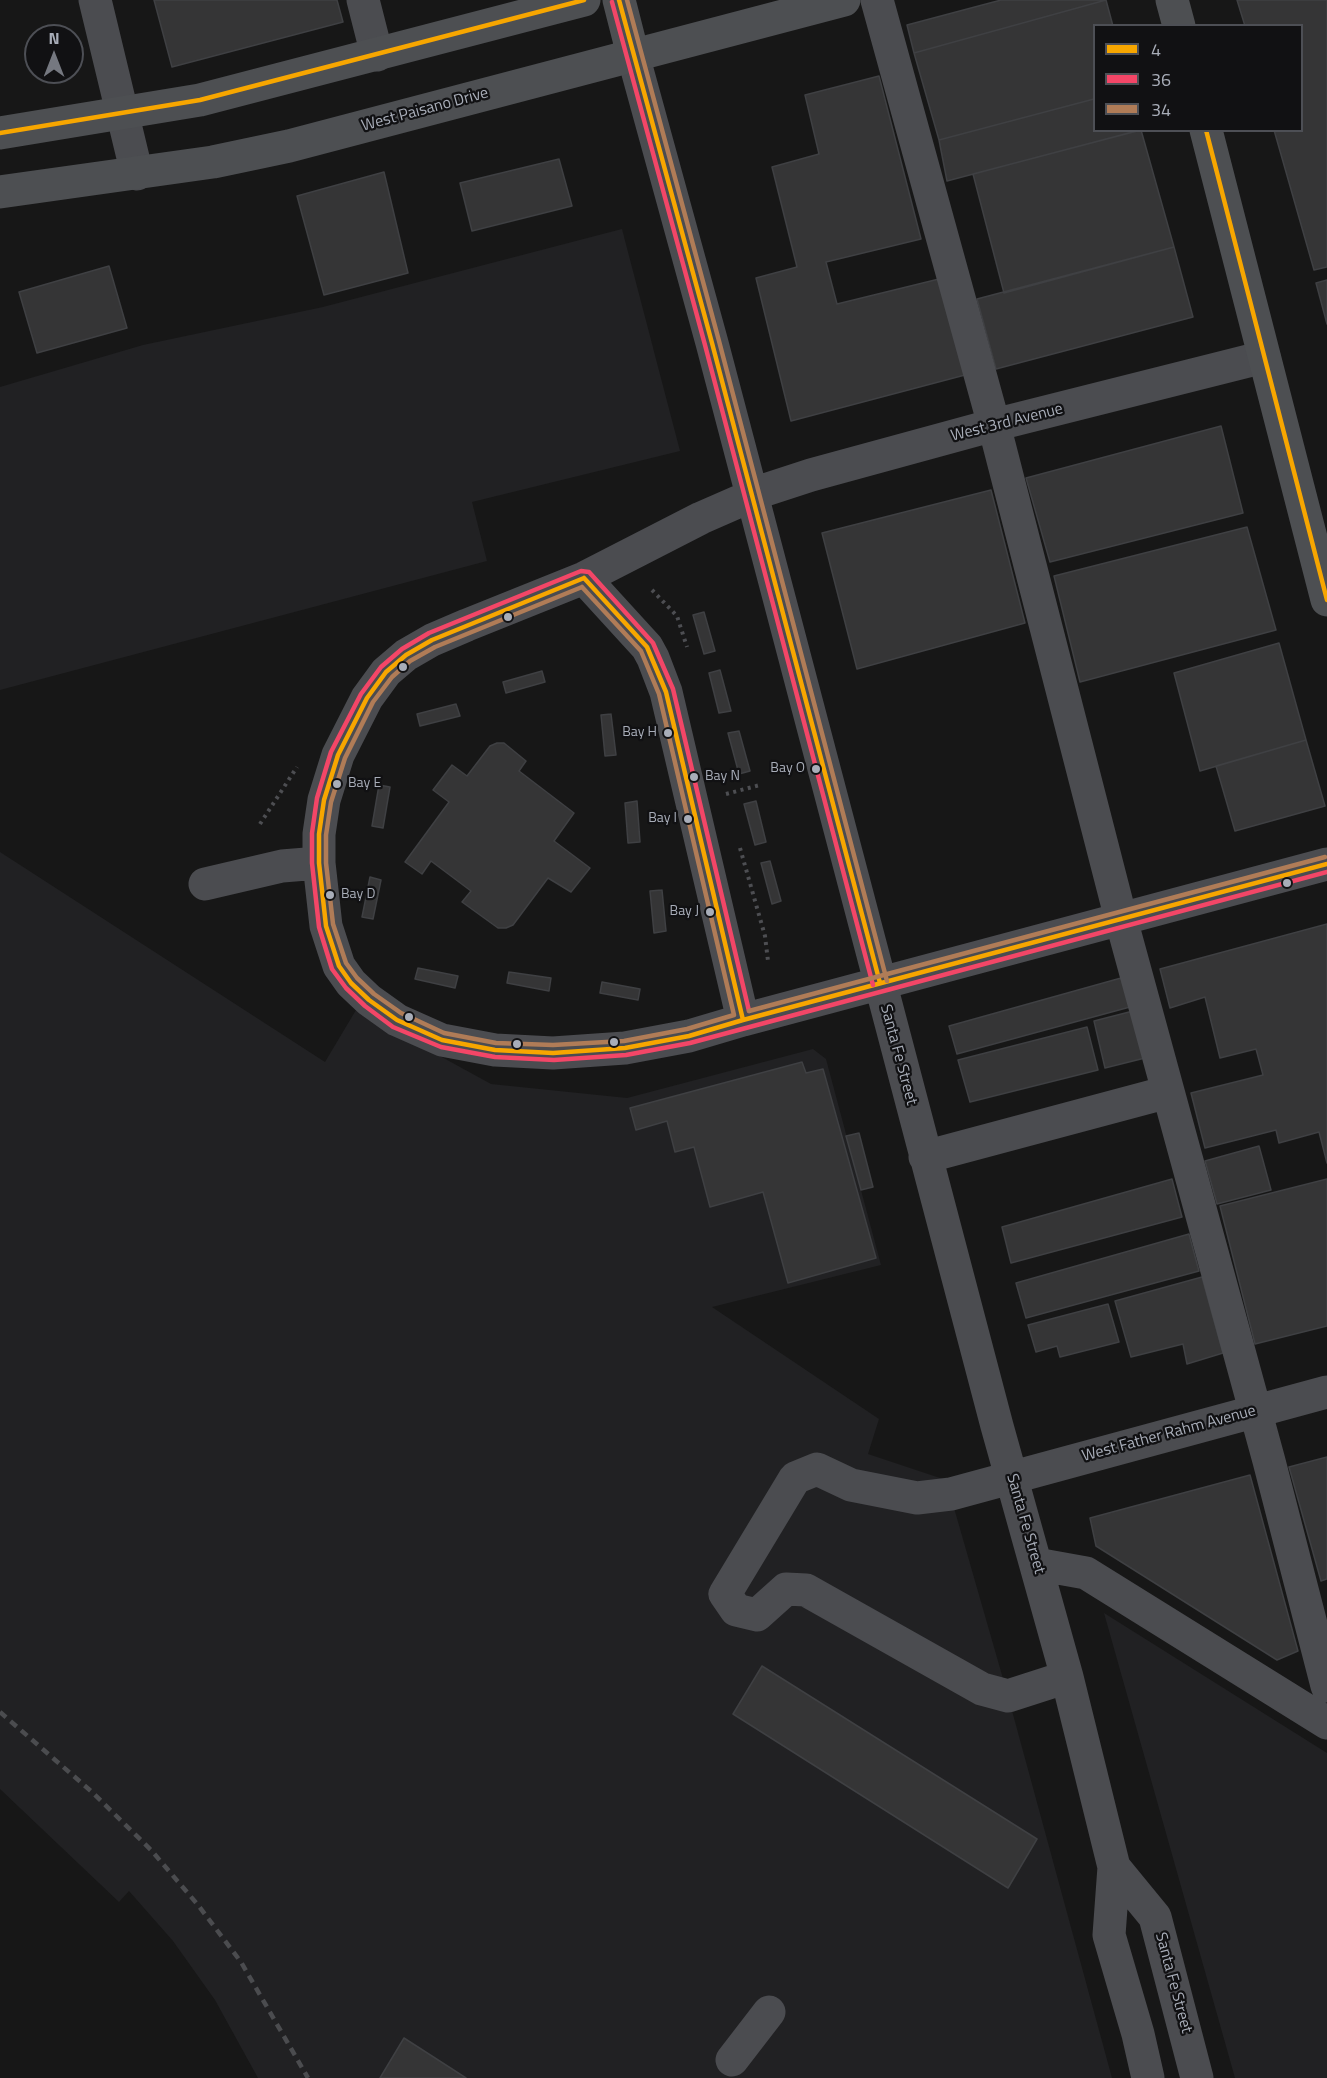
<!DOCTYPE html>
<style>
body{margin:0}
#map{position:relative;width:1327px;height:2078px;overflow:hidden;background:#171717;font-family:"Titillium Web",sans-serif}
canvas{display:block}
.legend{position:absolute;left:1093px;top:24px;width:210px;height:108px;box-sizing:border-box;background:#111113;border:2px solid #4d4f55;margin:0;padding:8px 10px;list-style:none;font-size:18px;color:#a8adb8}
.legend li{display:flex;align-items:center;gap:12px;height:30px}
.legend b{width:30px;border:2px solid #4d4f55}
.north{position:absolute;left:24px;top:24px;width:60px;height:60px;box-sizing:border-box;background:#111113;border:2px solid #4d4f55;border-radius:50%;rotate:0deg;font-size:16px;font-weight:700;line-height:24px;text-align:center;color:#a8adb8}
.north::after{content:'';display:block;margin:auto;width:21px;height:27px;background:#757880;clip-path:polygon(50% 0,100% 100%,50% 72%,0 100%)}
</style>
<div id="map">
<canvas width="1327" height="2078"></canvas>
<ul class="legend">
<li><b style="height:8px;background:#f7a600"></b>4</li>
<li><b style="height:8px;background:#f34667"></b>36</li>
<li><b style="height:8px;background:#b07c57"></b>34</li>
</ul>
<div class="north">N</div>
</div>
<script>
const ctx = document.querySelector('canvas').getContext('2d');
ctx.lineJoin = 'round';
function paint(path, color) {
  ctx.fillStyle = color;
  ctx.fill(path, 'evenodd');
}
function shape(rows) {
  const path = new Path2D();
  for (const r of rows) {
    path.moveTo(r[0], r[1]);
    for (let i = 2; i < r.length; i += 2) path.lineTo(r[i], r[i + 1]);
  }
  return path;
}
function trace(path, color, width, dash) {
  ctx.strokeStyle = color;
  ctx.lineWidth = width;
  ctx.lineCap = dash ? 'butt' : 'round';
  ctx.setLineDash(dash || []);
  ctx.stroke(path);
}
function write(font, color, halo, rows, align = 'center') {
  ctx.font = font + ' "Titillium Web",sans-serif';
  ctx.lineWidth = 4.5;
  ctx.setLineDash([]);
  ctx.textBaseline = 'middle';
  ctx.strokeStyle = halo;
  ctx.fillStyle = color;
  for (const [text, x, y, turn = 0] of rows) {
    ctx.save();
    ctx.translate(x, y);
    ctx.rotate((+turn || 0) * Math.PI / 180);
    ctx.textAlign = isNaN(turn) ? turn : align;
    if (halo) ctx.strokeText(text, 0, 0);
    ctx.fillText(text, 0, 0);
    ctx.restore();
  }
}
paint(shape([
 [622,229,680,451,472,502,487,561,0,690,0,387,143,345,323,307],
 [0,852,325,1062,356,1010,491,1084,627,1098,813,1049,826,1059,881,1265,712,1307,879,1419,868,1454,946,1480,1008,1696,1112,2078,258,2078,215,2000,173,1941,129,1891,119,1902,0,1789],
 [1104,1613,1327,1753,1327,2078,1235,2078]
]), '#212123');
const building = shape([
 [154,0,337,0,343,22,172,67,154,0],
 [1001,0,1106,0,914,53,907,25,1001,0],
 [1106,0,1113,26,1094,26,1094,99,939,140,914,53,1106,0],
 [1237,0,1327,0,1327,267,1314,270,1274,130,1302,130,1302,26,1245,26,1237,0],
 [879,76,921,239,826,262,837,304,943,278,965,375,791,421,756,278,797,267,772,167,819,154,805,95,879,76],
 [1094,99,1094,130,1140,130,947,181,939,140,1094,99],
 [1141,130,1174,247,1004,293,973,174,1141,130],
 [559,159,572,206,472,231,460,183,559,159],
 [384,172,408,273,324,295,297,196,384,172],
 [1174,247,1193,317,996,369,977,299,1174,247],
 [109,266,127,328,37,353,19,292,109,266],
 [1327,280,1327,324,1316,283,1327,280],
 [1221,426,1243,513,1050,562,1026,478,1221,426],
 [991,490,1025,623,857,669,822,533,991,490],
 [1247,527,1276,630,1080,682,1054,576,1247,527],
 [704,612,715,651,704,654,693,615,704,612],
 [1279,643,1306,740,1200,771,1174,673,1279,643],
 [720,670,731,711,719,713,709,673,720,670],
 [542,671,545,682,506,693,503,682,542,671],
 [456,704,460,716,420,726,417,714,456,704],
 [611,714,616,755,605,756,601,715,611,714],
 [739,731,750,771,739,774,728,733,739,731],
 [1306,740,1325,806,1235,831,1216,766,1306,740],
 [497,743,504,743,526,761,519,771,574,813,554,841,590,868,571,892,548,878,513,925,506,928,498,928,462,902,471,891,431,861,422,874,405,862,449,802,433,790,452,765,467,776,490,746,497,743],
 [379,785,390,787,383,828,372,826,379,785],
 [637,801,640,842,628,843,625,803,637,801],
 [756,801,766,842,755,845,744,804,756,801],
 [770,861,781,901,772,904,761,863,770,861],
 [370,877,381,880,373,919,362,917,370,877],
 [662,890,666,931,654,933,650,891,662,890],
 [1327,924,1327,1163,1319,1132,1279,1143,1276,1130,1205,1148,1191,1093,1263,1075,1256,1049,1220,1058,1205,997,1170,1008,1160,969,1327,924],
 [418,968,458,976,455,988,415,979,418,968],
 [509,972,551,978,549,991,507,983,509,972],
 [1121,978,1130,1007,957,1054,949,1026,1121,978],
 [602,982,640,989,638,1000,600,993,602,982],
 [1133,1011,1145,1058,1105,1068,1094,1021,1133,1011],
 [1087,1027,1098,1070,970,1102,958,1060,1087,1027],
 [802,1062,806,1073,823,1069,876,1258,788,1283,763,1192,710,1207,694,1147,675,1152,667,1121,636,1130,630,1108,802,1062],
 [859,1133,873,1187,861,1190,846,1136,859,1133],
 [1259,1146,1271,1190,1217,1204,1205,1161,1259,1146],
 [1172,1179,1182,1217,1011,1263,1002,1227,1172,1179],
 [1327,1179,1327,1326,1255,1344,1220,1206,1327,1179],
 [1189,1234,1199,1271,1026,1318,1016,1283,1189,1234],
 [1202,1277,1223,1353,1187,1364,1183,1344,1131,1357,1115,1301,1202,1277],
 [1108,1304,1119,1342,1060,1357,1057,1346,1036,1352,1028,1325,1108,1304],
 [1327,1457,1327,1579,1321,1581,1289,1467,1327,1457],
 [1250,1475,1298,1651,1277,1660,1096,1546,1090,1518,1250,1475],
 [762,1666,1037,1839,1008,1888,733,1714,762,1666],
 [404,2038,466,2078,380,2078,404,2038]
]);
paint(building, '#353536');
trace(building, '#3f4043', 1.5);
trace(shape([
 [652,590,677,616,687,647],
 [726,794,760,785],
 [260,824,297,767],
 [740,848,765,936,768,961]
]), '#4d4e52', 4, [3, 4.5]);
trace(shape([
 [95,0,137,174],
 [363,0,377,55],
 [877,0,994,425,1121,919,1269,1461,1327,1686],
 [633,55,712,343,997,1426,1067,1677,1114,1867,1109,1935,1138,2034,1148,2078],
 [1264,357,994,425,811,475,765,490,701,518,584,578,467,625,432,640,406,655,386,672,367,698,338,755,324,800,319,834,319,863,326,926,339,966,351,983,369,1000,397,1020,442,1040,495,1050,553,1053,625,1048,689,1036,743,1020,1327,864],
 [584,578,647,647,653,658,666,692,743,1020],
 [205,884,282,866,319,863],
 [925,1157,1168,1092],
 [1036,1564,1086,1573,1327,1723],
 [1067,1677,1008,1696,982,1689,806,1590,786,1589,757,1615,736,1610,725,1594,795,1478,817,1469,851,1485,917,1498,951,1494,1327,1392],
 [1114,1867,1155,1917,1197,2078],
 [732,2060,769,2012]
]), '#4b4c50', 33);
trace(shape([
 [619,0,633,55],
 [1172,0,1179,26],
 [1206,130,1327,600],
 [0,133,200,100,584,0],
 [0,192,213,162,289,146,844,0]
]), '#4d4f52', 33);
trace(shape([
 [0,1712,92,1792,151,1850,198,1905,241,1962,308,2078]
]), '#4b4c4f', 4.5, [8, 6]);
trace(shape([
 [619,0,712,343,880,983],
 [1206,130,1327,600],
 [0,133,200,100,584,0],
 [584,578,647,647,666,692,743,1020,689,1036,625,1048,553,1053,495,1050,442,1040,397,1020,369,1000,351,983,339,966,326,926,319,863,319,834,324,800,338,755,367,698,386,672,406,655,432,640,584,578],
 [743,1020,1327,864]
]), '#f7a600', 4.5);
trace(shape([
 [612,2,705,345,873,985],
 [749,1011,673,689,653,643,589,572,581,571,429,633,402,649,381,667,361,694,331,752,317,798,312,833,312,863,319,927,332,969,346,988,365,1006,393,1027,441,1047,495,1057,554,1060,626,1055,690,1043,1327,872]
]), '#f34667', 4.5);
trace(shape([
 [627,0,719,341,887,981],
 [582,587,641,651,659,694,734,1015,687,1029,624,1041,553,1045,496,1043,444,1033,401,1013,374,994,357,978,346,963,333,924,326,863,326,835,331,802,345,758,373,702,392,677,410,661,435,647,582,587],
 [749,1011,1325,857]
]), '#b07c57', 4.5);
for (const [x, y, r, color] of [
 [508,617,5,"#a8adb8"],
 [403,667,5,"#a8adb8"],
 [668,733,5,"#a8adb8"],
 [816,769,5,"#a8adb8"],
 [694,777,5,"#a8adb8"],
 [337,784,5,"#a8adb8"],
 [688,819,5,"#a8adb8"],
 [1287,883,5,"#a8adb8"],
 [330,895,5,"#a8adb8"],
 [710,912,5,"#a8adb8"],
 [409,1017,5,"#a8adb8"],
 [614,1042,5,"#a8adb8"],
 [517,1044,5,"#a8adb8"]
]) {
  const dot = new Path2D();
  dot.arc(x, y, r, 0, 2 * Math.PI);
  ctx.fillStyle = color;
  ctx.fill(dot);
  trace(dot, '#111113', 2);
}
write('14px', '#a8adb8', '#111113', [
 ["Bay H",657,733],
 ["Bay O",805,769],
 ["Bay N",705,777,"left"],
 ["Bay E",348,784,"left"],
 ["Bay I",677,819],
 ["Bay D",341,895,"left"],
 ["Bay J",699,912]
], 'right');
write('16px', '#a8adb8', '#111113', [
 ["West Paisano Drive",425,110,-15],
 ["West 3rd Avenue",1007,423,-14],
 ["Santa Fe Street",898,1055,75],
 ["West Father Rahm Avenue",1169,1434,-15],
 ["Santa Fe Street",1025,1524,74],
 ["Santa Fe Street",1173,1983,75]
]);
</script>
